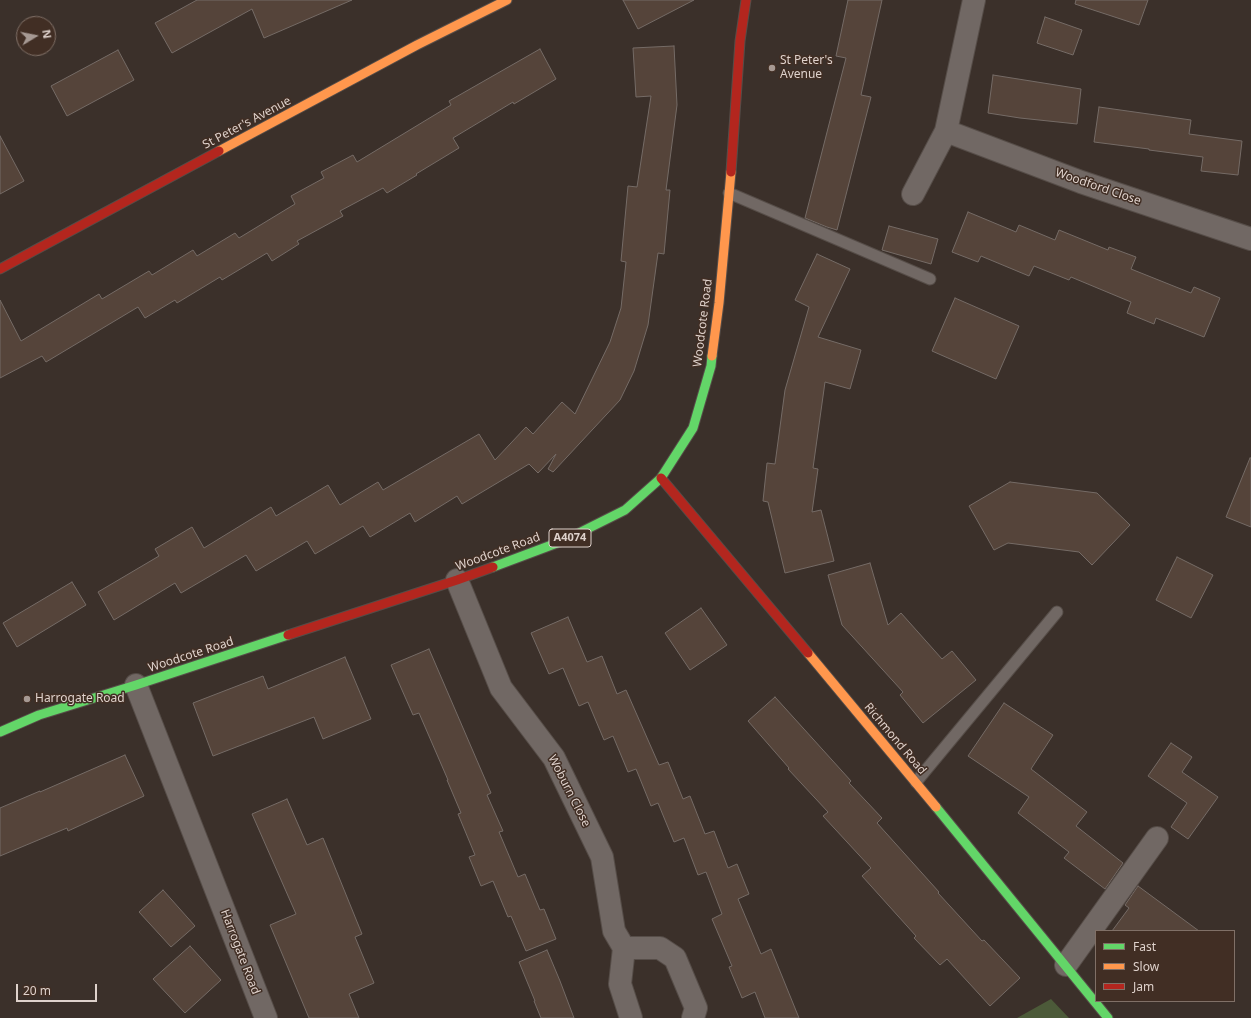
<!DOCTYPE html>
<style>
body{margin:0}
#map{position:relative;width:1251px;height:1018px;overflow:hidden;background:#3b302a;font-family:"Noto Sans",sans-serif}
canvas{display:block}
.legend{position:absolute;left:1095px;top:930px;width:140px;height:72px;box-sizing:border-box;background:#412e24;border:1px solid #807067;margin:0;padding:5px 7px;list-style:none;font-size:12px;color:#dfd2cc}
.legend li{display:flex;align-items:center;gap:8px;height:20px}
.legend b{width:20px;border:1px solid #807067}
.north{position:absolute;left:16px;top:16px;width:40px;height:40px;box-sizing:border-box;background:#412e24;border:1px solid #807067;border-radius:50%;rotate:80deg;font-size:11px;font-weight:700;line-height:16px;text-align:center;color:#dfd2cc}
.north::after{content:'';display:block;margin:auto;width:14px;height:18px;background:#a69993;clip-path:polygon(50% 0,100% 100%,50% 72%,0 100%)}
.scale{position:absolute;left:16px;top:984px;width:81px;height:18px;box-sizing:border-box;border:2px solid #dfd2cc;border-top:0;padding-left:5px;font-size:12px;line-height:14px;white-space:nowrap;color:#dfd2cc;-webkit-text-stroke:3px #412e24;paint-order:stroke}
</style>
<div id="map">
<canvas width="1251" height="1018"></canvas>
<ul class="legend">
<li><b style="height:5px;background:#63d668"></b>Fast</li>
<li><b style="height:5px;background:#ff974d"></b>Slow</li>
<li><b style="height:5px;background:#b3261e"></b>Jam</li>
</ul>
<div class="north">N</div>
<div class="scale">20 m</div>
</div>
<script>
const ctx = document.querySelector('canvas').getContext('2d');
ctx.lineJoin = 'round';
function paint(path, color) {
  ctx.fillStyle = color;
  ctx.fill(path, 'evenodd');
}
function shape(rows) {
  const path = new Path2D();
  for (const r of rows) {
    path.moveTo(r[0], r[1]);
    for (let i = 2; i < r.length; i += 2) path.lineTo(r[i], r[i + 1]);
  }
  return path;
}
function trace(path, color, width, dash) {
  ctx.strokeStyle = color;
  ctx.lineWidth = width;
  ctx.lineCap = dash ? 'butt' : 'round';
  ctx.setLineDash(dash || []);
  ctx.stroke(path);
}
function write(font, color, halo, rows, align = 'center') {
  ctx.font = font + ' "Noto Sans",sans-serif';
  ctx.lineWidth = 3;
  ctx.setLineDash([]);
  ctx.textBaseline = 'middle';
  ctx.strokeStyle = halo;
  ctx.fillStyle = color;
  for (const [text, x, y, turn = 0] of rows) {
    ctx.save();
    ctx.translate(x, y);
    ctx.rotate((+turn || 0) * Math.PI / 180);
    ctx.textAlign = isNaN(turn) ? turn : align;
    if (halo) ctx.strokeText(text, 0, 0);
    ctx.fillText(text, 0, 0);
    ctx.restore();
  }
}
paint(shape([
 [1051,999,1069,1018,1017,1018]
]), '#4c5a39');
const building = shape([
 [197,0,352,0,264,38,252,9,172,53,155,23,197,0],
 [623,0,694,0,638,29,623,0],
 [848,0,882,0,861,95,871,97,837,230,827,227,805,218,846,58,836,56,848,0],
 [1076,0,1148,0,1139,25,1075,4,1076,0],
 [1045,17,1082,30,1073,55,1037,43,1045,17],
 [674,46,677,105,666,190,670,190,664,254,658,253,648,325,634,371,620,400,553,472,548,469,556,454,538,473,529,464,462,504,457,496,415,522,410,513,370,537,363,526,315,554,307,541,256,571,246,555,181,593,175,583,114,620,98,592,159,556,155,549,192,527,204,548,271,507,276,516,328,485,340,505,378,482,383,490,479,434,495,460,526,427,533,434,562,402,575,414,610,342,621,308,626,262,621,261,628,186,637,187,651,96,636,97,633,48,674,46],
 [540,49,556,79,514,104,513,102,453,138,459,148,416,174,417,175,387,193,383,188,340,211,343,216,297,241,299,244,272,261,267,253,222,280,220,277,177,303,175,300,145,318,138,307,46,362,42,356,0,378,0,300,21,341,99,294,102,299,149,271,152,275,193,250,197,256,235,233,239,238,295,204,291,196,324,178,321,172,353,155,357,162,451,105,449,101,540,49],
 [118,50,134,80,67,116,51,86,118,50],
 [993,75,1081,89,1077,124,1020,118,988,113,993,75],
 [1099,107,1191,120,1189,134,1242,141,1238,175,1201,171,1203,157,1149,150,1149,149,1094,142,1099,107],
 [0,136,24,181,0,194,0,136],
 [968,212,1016,232,1019,225,1055,240,1059,230,1108,250,1109,247,1136,257,1131,269,1191,293,1194,287,1220,298,1204,337,1156,318,1154,324,1127,313,1131,302,1071,277,1069,280,1034,266,1029,276,981,256,978,262,952,252,968,212],
 [889,226,938,239,931,264,882,250,889,226],
 [817,254,850,269,818,337,861,350,850,389,825,382,813,468,818,469,812,512,821,510,834,561,785,573,768,502,763,501,767,463,775,464,785,390,809,307,795,300,817,254],
 [955,298,1019,326,996,379,932,351,955,298],
 [1250,458,1251,458,1251,527,1226,517,1250,458],
 [1010,482,1097,493,1130,525,1092,565,1079,552,1008,543,994,550,969,506,1010,482],
 [1177,557,1213,575,1191,618,1156,600,1177,557],
 [870,563,888,625,901,613,942,659,952,651,976,680,923,723,900,695,903,692,842,625,828,575,870,563],
 [72,582,86,605,17,647,3,623,72,582],
 [701,608,727,645,690,670,665,633,701,608],
 [568,617,587,662,602,656,617,694,626,690,659,765,668,762,683,799,690,796,705,834,714,831,728,868,737,864,749,894,738,899,761,954,771,949,799,1018,765,1018,755,992,742,998,729,967,732,966,712,919,722,914,706,872,698,875,684,838,674,842,658,803,651,806,636,769,628,772,613,736,604,740,588,702,579,706,563,668,549,674,531,633,568,617],
 [429,649,491,793,487,795,503,831,499,832,518,877,525,874,540,910,544,909,556,939,526,951,511,916,508,917,493,881,481,886,469,857,475,855,458,814,461,813,447,780,448,780,419,713,413,715,391,665,429,649],
 [345,657,371,719,323,739,314,717,213,756,193,703,263,676,268,689,345,657],
 [775,697,851,781,849,783,882,818,877,823,939,892,938,893,982,941,984,940,1020,978,990,1006,947,959,940,965,914,938,916,936,862,876,871,868,823,816,828,812,788,769,789,768,748,721,775,697],
 [1004,703,1053,735,1031,769,1087,812,1076,826,1123,863,1105,889,1064,858,1069,852,1018,813,1029,797,968,756,1004,703],
 [1171,743,1192,757,1182,772,1218,797,1188,839,1171,827,1187,803,1148,776,1171,743],
 [125,755,144,796,68,831,67,828,0,856,0,808,40,791,40,792,125,755],
 [287,799,307,845,323,838,362,934,355,937,374,983,349,994,359,1018,309,1018,270,925,296,914,252,814,287,799],
 [1138,886,1199,931,1112,931,1129,908,1125,905,1138,886],
 [163,890,195,926,171,947,139,912,163,890],
 [190,946,221,980,185,1013,153,979,190,946],
 [547,950,560,981,574,1018,541,1018,534,1001,535,1001,519,962,547,950]
]);
paint(building, '#55443a');
trace(building, '#756b66', 1);
const lane = shape([
 [729,193,930,279],
 [916,782,1057,612]
]);
const street = shape([
 [946,131,974,0],
 [913,194,946,131,1081,182,1251,239],
 [457,580,501,688,554,758,602,857,614,931,624,948,620,984,631,1018],
 [136,685,266,1018],
 [624,948,660,948,675,958,696,1008,693,1018],
 [1066,965,1157,838]
]);
const fast = shape([
 [493,567,565,540,625,510,661,478,693,428,711,366,712,356],
 [0,732,39,715,136,685,288,635],
 [936,807,1108,1018]
]);
const slow = shape([
 [219,151,417,45,507,0],
 [712,356,719,303,731,172],
 [808,653,936,807]
]);
const jam = shape([
 [731,172,740,41,746,0],
 [0,269,219,151],
 [661,478,808,653],
 [288,635,457,580,493,567]
]);
trace(lane, '#564d48', 13);
trace(street, '#564d48', 24);
trace(fast, '#564d48', 11);
trace(slow, '#564d48', 11);
trace(jam, '#564d48', 11);
trace(lane, '#716864', 11);
trace(street, '#716864', 22);
trace(fast, '#63d668', 9);
trace(slow, '#ff974d', 9);
trace(jam, '#b3261e', 9);
for (const [x, y, r, color] of [
 [772,68,4,"#a69993"],
 [27,699,4,"#a69993"]
]) {
  const dot = new Path2D();
  dot.arc(x, y, r, 0, 2 * Math.PI);
  ctx.fillStyle = color;
  ctx.fill(dot);
  trace(dot, '#412e24', 1.5);
}
for (const [x, y, w] of [
 [570,538,42]
]) {
  const box = new Path2D();
  box.roundRect(x - w / 2, y - 9, w, 18, 3);
  ctx.fillStyle = '#412e24';
  ctx.fill(box);
  trace(box, '#dfd2cc', 1);
}
write('bold 11px', '#dfd2cc', null, [
 ["A4074",570,538]
]);
write('12px', '#dfd2cc', '#412e24', [
 ["St Peter's",780,61],
 ["Avenue",780,75],
 ["Harrogate Road",35,699]
], 'left');
write('12px', '#dfd2cc', '#412e24', [
 ["St Peter's Avenue",247,123,-28],
 ["Woodford Close",1098,187,19],
 ["Woodcote Road",703,323,-83],
 ["Woodcote Road",498,552,-20],
 ["Woodcote Road",191,655,-18],
 ["Richmond Road",895,739,50],
 ["Woburn Close",569,791,63],
 ["Harrogate Road",240,952,69]
]);
</script>
